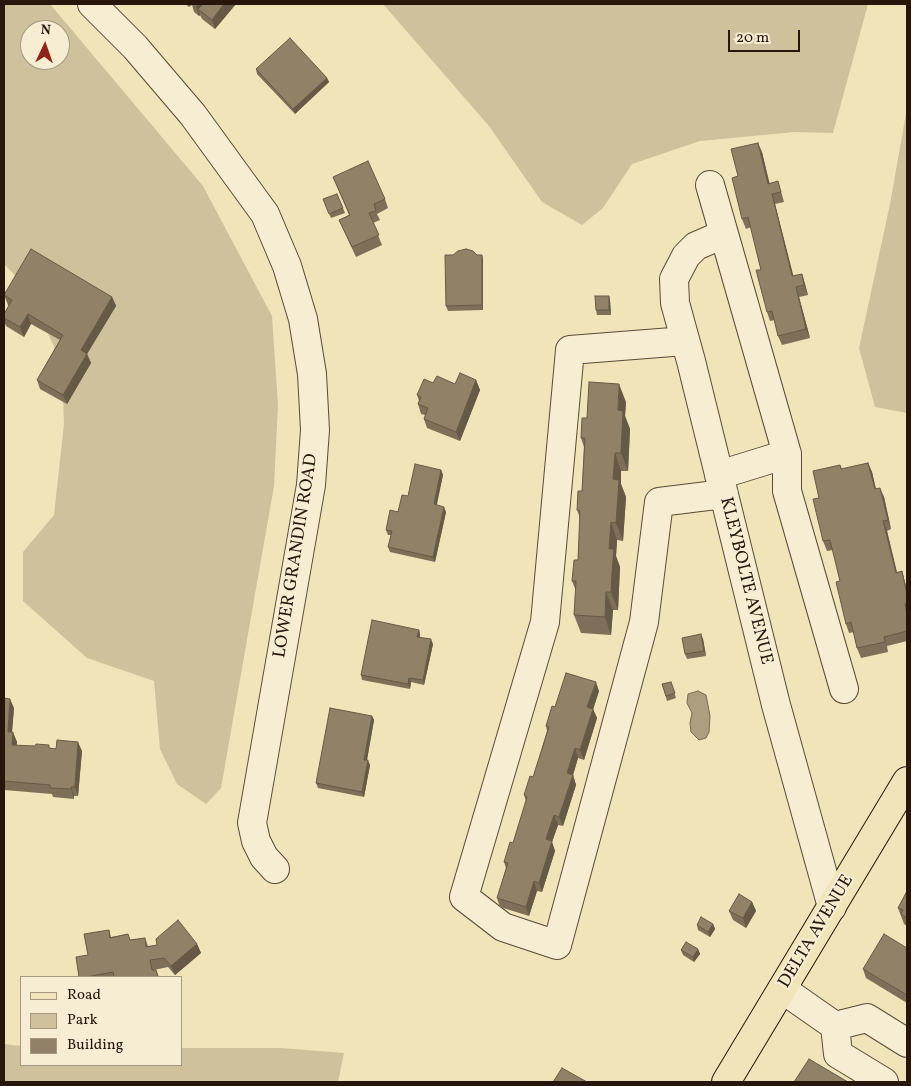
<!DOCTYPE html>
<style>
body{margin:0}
#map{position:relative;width:911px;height:1086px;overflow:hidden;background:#f1e4b9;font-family:Vollkorn,serif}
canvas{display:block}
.frame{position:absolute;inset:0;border:5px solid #28160d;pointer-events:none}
.legend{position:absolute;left:20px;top:976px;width:162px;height:90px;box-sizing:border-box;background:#f6edd2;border:1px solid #a49783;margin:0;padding:6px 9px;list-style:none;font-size:15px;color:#28160d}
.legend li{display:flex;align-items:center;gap:10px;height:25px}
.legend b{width:25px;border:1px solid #a49783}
.north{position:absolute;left:20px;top:20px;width:50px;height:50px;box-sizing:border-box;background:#f6edd2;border:1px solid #a49783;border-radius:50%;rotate:3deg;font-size:14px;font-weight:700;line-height:20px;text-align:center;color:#28160d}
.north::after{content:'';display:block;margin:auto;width:18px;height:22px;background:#8f2418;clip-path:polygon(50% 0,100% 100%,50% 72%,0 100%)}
.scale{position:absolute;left:728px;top:30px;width:72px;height:22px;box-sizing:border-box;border:2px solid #28160d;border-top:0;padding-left:6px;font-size:15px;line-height:18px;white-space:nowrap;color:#28160d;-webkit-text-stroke:4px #f6edd2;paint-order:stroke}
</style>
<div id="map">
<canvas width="911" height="1086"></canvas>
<div class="frame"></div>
<ul class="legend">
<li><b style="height:6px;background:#f1e4b9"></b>Road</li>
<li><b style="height:14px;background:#cfc19c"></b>Park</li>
<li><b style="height:14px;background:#918166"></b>Building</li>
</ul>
<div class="north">N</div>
<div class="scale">20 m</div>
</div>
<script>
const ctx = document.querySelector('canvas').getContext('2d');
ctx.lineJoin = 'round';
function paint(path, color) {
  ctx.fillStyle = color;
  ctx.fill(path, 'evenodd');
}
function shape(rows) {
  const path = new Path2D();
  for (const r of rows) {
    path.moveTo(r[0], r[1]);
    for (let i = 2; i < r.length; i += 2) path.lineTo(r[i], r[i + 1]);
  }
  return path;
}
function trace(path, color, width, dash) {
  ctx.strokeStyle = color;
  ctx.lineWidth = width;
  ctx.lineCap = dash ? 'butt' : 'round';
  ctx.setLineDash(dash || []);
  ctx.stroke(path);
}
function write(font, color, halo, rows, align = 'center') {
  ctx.font = font + ' Vollkorn,serif';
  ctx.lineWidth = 4.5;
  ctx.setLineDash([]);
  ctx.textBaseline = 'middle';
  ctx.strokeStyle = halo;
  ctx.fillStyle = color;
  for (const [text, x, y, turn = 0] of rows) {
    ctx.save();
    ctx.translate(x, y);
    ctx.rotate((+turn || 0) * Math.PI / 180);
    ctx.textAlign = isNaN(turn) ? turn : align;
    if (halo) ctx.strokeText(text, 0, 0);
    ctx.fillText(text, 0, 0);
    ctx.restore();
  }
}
paint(shape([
 [4,4,50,4,203,186,272,316,278,405,274,486,221,788,206,804,177,784,160,749,154,681,87,658,23,601,23,552,54,515,64,424,62,364,27,288,4,264],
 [30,30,60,30,60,60,30,60],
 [383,4,868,4,833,133,795,132,700,141,632,164,603,208,582,225,542,202,489,126],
 [907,108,907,413,875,407,859,348,890,204],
 [4,1044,21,1046,21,1065,181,1065,181,1048,281,1048,344,1053,338,1082,4,1082]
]), '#cfc19c');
const water = shape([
 [698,691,706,695,710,716,709,732,706,738,699,740,691,732,690,723,692,713,687,703,688,694,698,691]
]);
paint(water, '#ad9e7f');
trace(water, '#786851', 1);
const minor = shape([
 [92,4,135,47,193,115,265,214,287,266,303,319,312,374,315,430,311,485,252,823,256,841,264,857,275,869],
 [710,185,787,454,719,475],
 [724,234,696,246,686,256,674,279,675,303,691,361,776,705,832,907],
 [685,341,570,350,545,622,464,897,503,927,557,945,644,622,659,502,724,494],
 [787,454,787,491,844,689],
 [782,989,835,1026,867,1018,907,1043],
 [835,1026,838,1054,884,1082]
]);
const major = shape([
 [726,1082,907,781]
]);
trace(minor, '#5a4a38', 30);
trace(major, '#28160d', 30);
trace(minor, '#f6edd2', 28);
trace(major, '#f1e4b9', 28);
paint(shape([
 [185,4,236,4,215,29,202,19,200,15,199,16,194,12,192,5,189,7],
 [256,69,327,78,329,82,295,114,257,74],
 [762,152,769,184,781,191,784,202,775,204,793,276,802,274,805,284,808,295,799,297,810,338,782,345,778,336,775,320,770,321,767,312,761,270,751,227,746,229,742,219,738,176],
 [333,177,385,199,388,208,377,214,380,220,373,223,382,245,356,257,339,220,349,215],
 [323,199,343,208,345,213,331,218],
 [477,255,482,255,483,260,483,310,448,311,446,306],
 [4,295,112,297,116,306,87,354,91,363,67,404,40,389,37,380,60,340,31,324,24,337,6,326,4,321,4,314,9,306,8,305],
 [609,296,610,301,611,315,597,315,596,310],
 [476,380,480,390,460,441,427,428,424,419,425,415,421,414,418,404,419,401,417,395,433,383,455,384],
 [626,402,625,416,630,429,628,471,621,471,621,484,626,497,623,541,617,540,616,556,620,567,618,610,613,610,611,635,581,633,574,615,576,591,572,581,578,560,580,518,577,510,582,491,584,447,581,438,587,418],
 [868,463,872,472,876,489,884,497,891,529,887,531,897,572,902,571,907,590,907,641,887,646,888,652,861,658,857,648,854,632,849,633,846,624,840,581,833,550,827,551,823,541,819,498,840,465,842,469],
 [441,470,443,475,436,505,446,512,435,562,390,552,388,547,391,535,388,535,386,530,408,496],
 [419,630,420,634,420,637,433,644,424,685,411,682,410,689,362,680,361,675],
 [703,639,706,656,687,659,685,654],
 [671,682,676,698,667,701,662,684],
 [599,691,593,709,597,718,584,760,578,758,573,775,576,785,563,826,558,825,552,842,555,851,542,892,537,891,529,916,500,907,497,898,506,868,504,862,513,843,526,801,524,795,533,777,547,731,546,726,555,707],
 [4,698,14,708,12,732,17,742,16,745,82,751,78,796,74,796,74,799,53,797,52,794,4,790],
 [372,716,374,720,367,760,370,765,364,797,318,788,316,783],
 [907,891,907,926,904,924,898,908],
 [752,902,756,911,746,928,733,920,729,911],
 [713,924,715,929,710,937,698,930,697,925],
 [109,930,111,937,128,934,130,940,145,938,148,946,197,944,201,953,175,975,168,967,154,970,156,970,159,977,79,977,88,955],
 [907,948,907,1003,866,978,863,969],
 [698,949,700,954,694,962,683,955,681,950]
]), '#7d6f58');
paint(shape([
 [198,4,204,4,198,9,200,15,199,16,196,7],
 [224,4,236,4,215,29,212,20],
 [327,78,329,82,295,114,293,109],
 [758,143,762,152,772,193,768,184],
 [772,194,775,204,796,286,792,276],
 [482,255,483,260,483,310,482,305],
 [802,274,805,284,808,295,804,285],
 [796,287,799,297,810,338,806,329],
 [609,296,610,301,611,315,609,310],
 [112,297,116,306,87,354,91,363,67,404,63,395,81,350],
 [28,314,31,324,24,337,20,327],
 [476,380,480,390,460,441,456,432],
 [619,384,626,402,625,416,630,429,628,471,621,453,618,410],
 [615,453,621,471,621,484,626,497,623,541,616,523,613,479],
 [868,463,872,472,878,499,875,489],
 [441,470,443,475,436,509,434,504],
 [880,488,884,497,891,529,888,520],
 [444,507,446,512,435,562,433,557],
 [883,521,887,531,899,582,896,573],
 [611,522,617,540,616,556,620,567,618,610,611,592,609,549],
 [902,571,907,590,907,595],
 [606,592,613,610,611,635,605,617],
 [419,630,420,634,419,642,417,637],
 [701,634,703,639,706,656,704,651],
 [431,639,433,644,424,685,423,680],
 [409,678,411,682,410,689,408,684],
 [596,682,599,691,591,716,587,707],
 [10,699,14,708,11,742,8,732],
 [593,709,597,718,584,760,580,750],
 [372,716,374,720,366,765,364,760],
 [13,732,17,742,16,754,12,745],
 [78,742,82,751,78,796,75,787],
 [575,748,578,758,573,775,576,785,563,826,559,817,567,773],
 [368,760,370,765,364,797,362,792],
 [71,787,74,796,74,799,71,789],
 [554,815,558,825,552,842,555,851,542,892,539,883,546,839],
 [534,881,537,891,529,916,526,907],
 [752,902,756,911,746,928,743,918],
 [713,924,715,929,710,937,708,932],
 [197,944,201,953,175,975,171,966],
 [698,949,700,954,694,962,693,957]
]), '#665a47');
const building = shape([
 [203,4,224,4,212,20,198,9,203,4],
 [290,38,327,78,293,109,256,69,290,38],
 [758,143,768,184,778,181,781,192,772,194,792,276,802,274,804,285,796,287,806,329,778,336,772,311,767,312,756,270,761,270,748,217,742,219,732,178,738,176,731,149,758,143],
 [368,161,385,199,374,204,376,211,369,213,379,235,352,247,339,220,350,215,333,177,368,161],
 [337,194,343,208,329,214,323,199,337,194],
 [31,249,112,297,81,350,87,354,63,395,37,380,63,335,28,314,20,327,4,318,4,314,12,300,4,295,31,249],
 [466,249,473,251,477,255,482,255,482,305,446,306,445,255,453,255,458,251,466,249],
 [595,296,609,296,609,310,596,310,595,296],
 [460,373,476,380,456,432,424,419,428,408,418,404,421,397,417,395,424,379,433,383,437,376,455,384,460,373],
 [589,382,619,384,618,410,623,411,621,453,615,453,613,479,619,480,616,523,611,522,609,549,614,549,612,573,611,592,606,592,605,617,574,615,576,581,572,581,574,560,578,560,580,511,577,510,578,491,582,491,585,438,581,438,582,418,587,418,589,382],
 [868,463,875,489,880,488,888,520,883,521,896,573,902,571,907,595,907,603,905,604,907,615,907,631,884,637,885,642,857,648,851,622,846,624,836,582,840,581,830,540,823,541,813,499,819,498,813,471,840,465,841,469,868,463],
 [415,464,441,470,434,504,444,507,433,557,388,547,392,531,386,530,390,510,398,512,402,495,408,496,415,464],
 [372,620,419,630,417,637,431,639,423,680,409,678,408,684,361,675,372,620],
 [701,634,704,651,685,654,682,638,701,634],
 [566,673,596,682,587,707,593,709,580,750,575,748,567,773,573,775,559,817,554,815,546,839,552,841,539,883,534,881,526,907,497,898,508,863,504,862,510,842,513,843,527,797,524,795,530,776,533,777,542,749,549,727,546,726,552,706,555,707,566,673],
 [671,682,675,693,666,696,662,684,671,682],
 [4,698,10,699,8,732,13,732,12,745,35,746,36,744,49,745,49,748,56,749,57,740,78,742,75,787,71,787,71,789,50,788,50,785,4,781,4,698],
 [330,708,372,716,364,760,368,760,362,792,316,783,330,708],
 [907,891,907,918,901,914,903,910,898,908,907,891],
 [739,894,752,902,743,918,729,911,739,894],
 [701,917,713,924,708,932,697,925,701,917],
 [178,920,197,944,171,966,164,958,150,960,152,970,156,970,158,977,114,977,113,972,86,977,79,977,76,957,88,955,84,934,109,930,110,938,128,934,130,940,145,938,146,947,157,945,156,939,178,920],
 [884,934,907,948,907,995,863,969,884,934],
 [686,942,698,949,693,957,681,950,686,942],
 [809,1059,848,1082,794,1082,809,1059],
 [562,1068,587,1082,553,1082,562,1068]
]);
paint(building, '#918166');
trace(building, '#665a47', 1);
write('18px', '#28160d', '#f6edd2', [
 ["LOWER GRANDIN ROAD",297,556,-81],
 ["KLEYBOLTE AVENUE",745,581,76],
 ["DELTA AVENUE",817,932,-59]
]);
</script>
